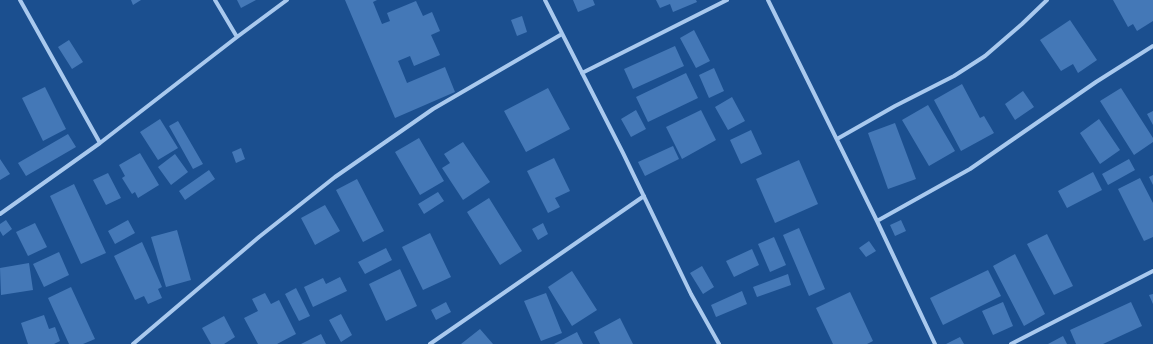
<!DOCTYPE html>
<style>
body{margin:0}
canvas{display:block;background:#1b4f8f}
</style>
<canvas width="1153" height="344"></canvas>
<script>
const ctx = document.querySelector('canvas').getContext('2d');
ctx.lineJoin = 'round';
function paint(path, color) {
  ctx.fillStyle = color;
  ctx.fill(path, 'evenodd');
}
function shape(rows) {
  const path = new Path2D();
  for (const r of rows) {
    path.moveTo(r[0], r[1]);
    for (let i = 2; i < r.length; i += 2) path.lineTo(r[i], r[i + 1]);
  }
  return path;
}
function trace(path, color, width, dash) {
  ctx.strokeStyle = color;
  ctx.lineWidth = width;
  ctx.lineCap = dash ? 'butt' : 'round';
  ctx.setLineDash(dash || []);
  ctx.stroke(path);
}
paint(shape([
 [131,0,141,0,133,5],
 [237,0,256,0,241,8],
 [345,0,377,0,373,2,382,24,390,21,387,13,416,1,423,16,432,12,440,31,431,35,440,55,414,66,410,56,398,61,407,83,445,67,455,92,395,118],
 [573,0,593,0,595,5,578,12],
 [656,0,696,0,697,2,673,12,670,4,660,8],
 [1113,0,1153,0,1153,21,1137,31,1133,24,1128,27],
 [522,16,527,32,517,36,511,20],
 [1070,20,1097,60,1078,73,1073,64,1061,71,1040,40],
 [694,30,710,61,696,68,680,38],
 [69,40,83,62,72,69,58,47],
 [675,46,684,66,633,89,624,69],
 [714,68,724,91,709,98,699,75],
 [686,73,698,98,648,122,636,97],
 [962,84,980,118,984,116,994,133,961,151,934,100],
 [45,87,66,129,43,141,22,98],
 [548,88,570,129,526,152,504,111],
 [1121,88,1153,138,1153,142,1134,155,1100,101],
 [1023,91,1034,107,1015,120,1005,104],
 [732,97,745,121,728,130,715,107],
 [928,105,955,151,929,166,902,120],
 [636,110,646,129,631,137,621,119],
 [701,110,716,140,682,159,666,127],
 [1153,111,1153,125,1147,114],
 [160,119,178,148,158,160,140,132],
 [1099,119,1120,150,1100,164,1080,133],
 [178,121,203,164,193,169,169,126],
 [895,123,916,179,888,189,868,133],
 [751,130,762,154,741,164,730,140],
 [68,134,76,147,26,176,18,163],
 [419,138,444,181,420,195,395,152],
 [463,142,490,182,463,200,442,168,450,163,444,154],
 [673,146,679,159,645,176,638,162],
 [241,148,245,159,236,163,232,152],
 [140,153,159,185,138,198,135,192,132,194,122,178,125,176,119,165],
 [175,154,188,172,171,185,158,167],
 [554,158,570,191,555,198,560,207,548,213,527,171],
 [0,159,10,174,0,180],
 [1129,159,1135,170,1108,185,1102,174],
 [799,160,818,204,775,223,756,179],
 [209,170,215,179,185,200,179,191],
 [1093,172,1102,190,1067,208,1058,191],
 [108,173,121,198,106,205,93,180],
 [1153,175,1153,185,1149,177],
 [1140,178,1153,203,1153,237,1144,241,1118,189],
 [357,179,384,231,363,242,336,190],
 [74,184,106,253,81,264,50,196],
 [438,192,444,201,424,214,418,204],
 [489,198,522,251,500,265,467,212],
 [325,205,340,231,315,245,301,218],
 [6,220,12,229,3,236,0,231,0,224],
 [128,220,135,233,115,244,108,231],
 [901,220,906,231,895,236,890,225],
 [35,223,47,247,28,256,16,232],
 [543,223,548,234,538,240,532,229],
 [799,228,825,289,809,296,783,235],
 [177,230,191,280,166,287,151,237],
 [430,233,451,277,423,290,402,247],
 [1047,234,1073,286,1054,295,1027,244],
 [774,237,786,265,770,272,758,244],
 [869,241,876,251,866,257,859,248],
 [142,242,162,287,158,289,162,298,148,304,144,296,135,300,114,256],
 [386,248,392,260,365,274,358,262],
 [752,249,759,265,734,277,726,261],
 [59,252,69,275,44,287,33,264],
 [1015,254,1045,314,1024,326,993,266],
 [29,263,33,290,1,295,0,268],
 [702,266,714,287,703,294,690,273],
 [400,269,417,306,386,321,369,284],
 [988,270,1001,296,943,325,930,298],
 [572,271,597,310,572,326,548,287],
 [788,274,791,285,757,297,753,287],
 [340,277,347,291,313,307,304,287,323,278,326,284],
 [71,287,95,339,83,344,69,344,48,298],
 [296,288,310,316,299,321,285,294],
 [742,291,747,304,716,317,711,305],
 [850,292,873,341,867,344,833,344,816,308],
 [265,293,271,304,279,300,296,334,277,344,258,344,244,318,258,311,252,299],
 [546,293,562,333,541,341,524,301],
 [1153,294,1153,304,1149,295],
 [446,302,451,312,436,320,431,310],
 [1003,302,1013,326,993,335,982,311],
 [1131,302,1142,326,1103,344,1076,344,1070,330],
 [341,314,352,335,341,342,329,320],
 [44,315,49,329,55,327,60,341,54,344,28,344,21,323],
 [224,316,235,337,224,344,211,344,202,328],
 [620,318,633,344,600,344,594,332],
 [480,329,493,344,461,344],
 [577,332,583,344,554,344],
 [321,334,326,344,301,344],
 [1063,336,1067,344,1048,344],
 [960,337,964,344,946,344]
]), '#4478b7');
trace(shape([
 [20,0,100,143],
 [215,0,237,37],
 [545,0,623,153,691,294,719,344],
 [768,0,877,221,935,344],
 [582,73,727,0],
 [837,139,895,106,954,76,985,56,1022,24,1047,0],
 [0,214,100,143,237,37,287,0],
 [877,221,970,169,1096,82,1153,46],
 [133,344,259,237,335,177,433,109,562,34],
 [430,344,644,196],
 [1011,344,1153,271]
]), '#a9c9ee', 4);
</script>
